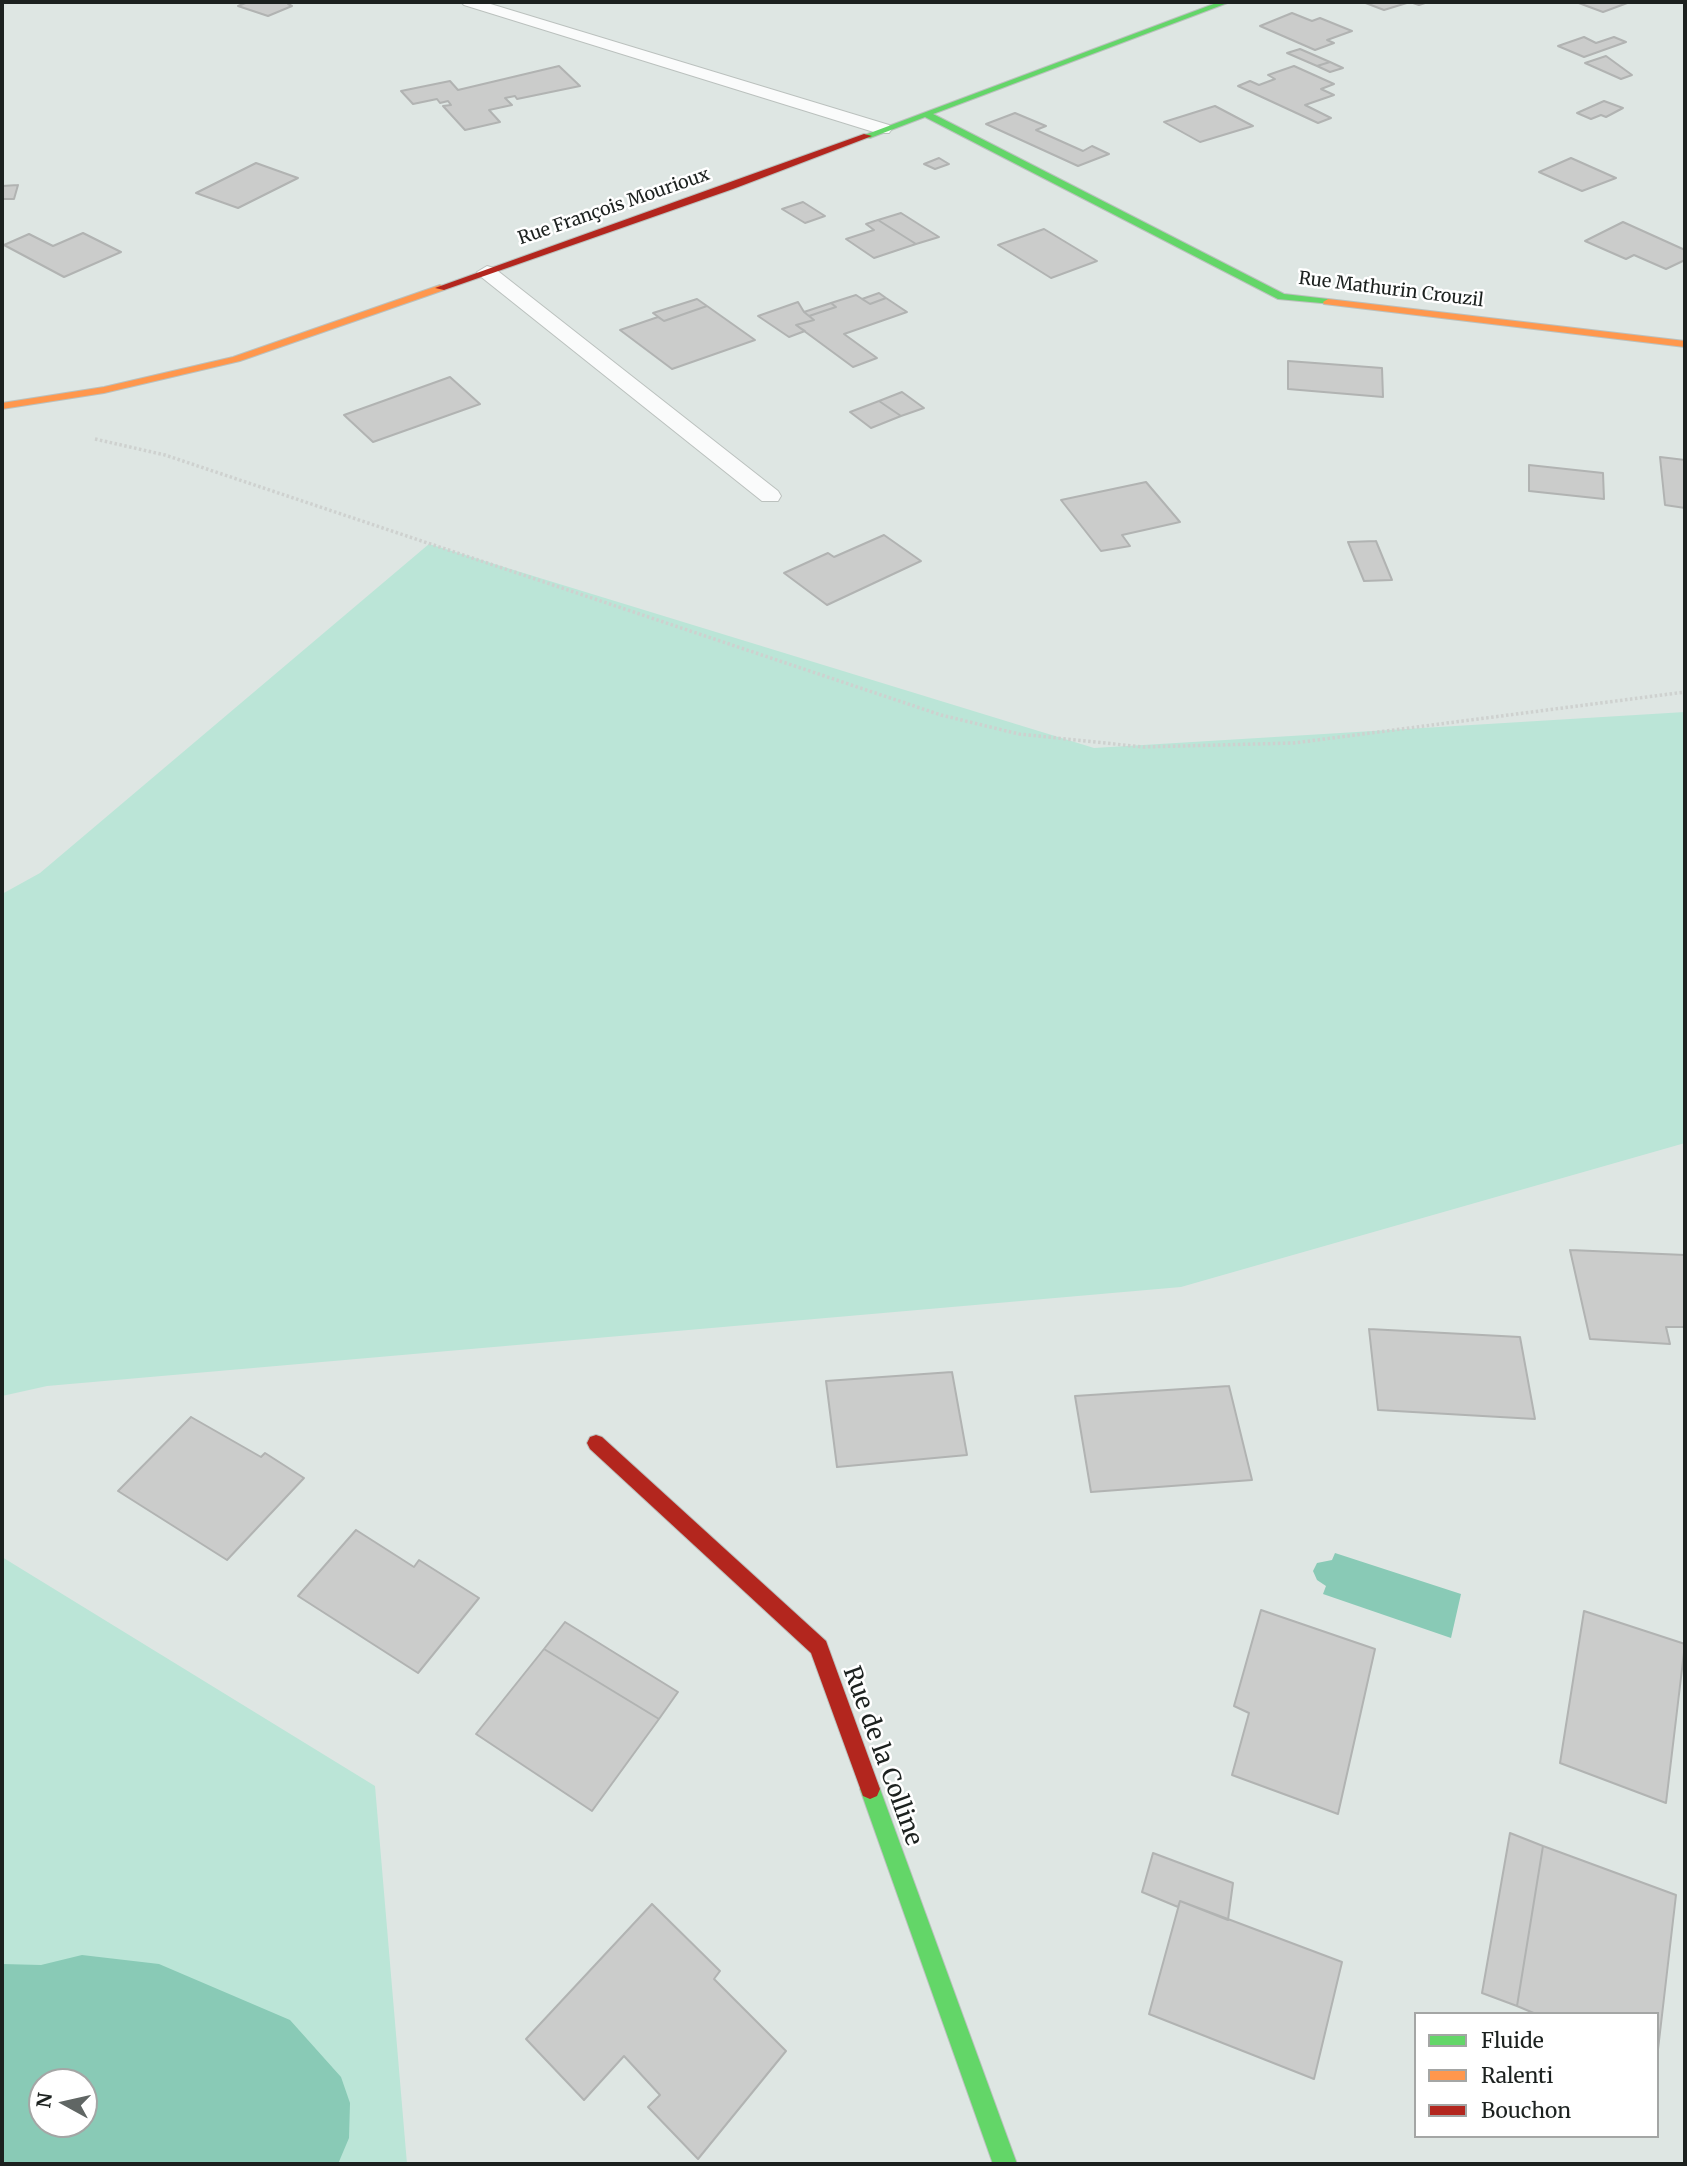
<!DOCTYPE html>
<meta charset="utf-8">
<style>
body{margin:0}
#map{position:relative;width:1687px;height:2166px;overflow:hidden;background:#dee6e3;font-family:Merriweather,serif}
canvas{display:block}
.frame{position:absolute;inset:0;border:4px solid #1c211f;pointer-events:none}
.legend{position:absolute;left:1414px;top:2012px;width:245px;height:126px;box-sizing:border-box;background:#fff;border:2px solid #a4a6a5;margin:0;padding:9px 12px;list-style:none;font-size:21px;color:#1c211f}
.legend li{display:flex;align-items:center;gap:14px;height:35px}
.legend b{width:35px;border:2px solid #a4a6a5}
.north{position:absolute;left:28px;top:2068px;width:70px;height:70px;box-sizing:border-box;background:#fff;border:2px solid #a4a6a5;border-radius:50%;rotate:278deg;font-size:19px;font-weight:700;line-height:28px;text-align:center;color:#1c211f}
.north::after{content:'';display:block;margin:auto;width:24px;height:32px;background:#606664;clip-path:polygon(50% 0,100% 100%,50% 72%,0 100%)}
</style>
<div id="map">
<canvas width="1687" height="2166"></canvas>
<div class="frame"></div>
<ul class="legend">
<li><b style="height:9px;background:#63d668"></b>Fluide</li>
<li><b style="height:9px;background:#ff974d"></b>Ralenti</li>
<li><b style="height:9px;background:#b3261e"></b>Bouchon</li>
</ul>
<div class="north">N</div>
</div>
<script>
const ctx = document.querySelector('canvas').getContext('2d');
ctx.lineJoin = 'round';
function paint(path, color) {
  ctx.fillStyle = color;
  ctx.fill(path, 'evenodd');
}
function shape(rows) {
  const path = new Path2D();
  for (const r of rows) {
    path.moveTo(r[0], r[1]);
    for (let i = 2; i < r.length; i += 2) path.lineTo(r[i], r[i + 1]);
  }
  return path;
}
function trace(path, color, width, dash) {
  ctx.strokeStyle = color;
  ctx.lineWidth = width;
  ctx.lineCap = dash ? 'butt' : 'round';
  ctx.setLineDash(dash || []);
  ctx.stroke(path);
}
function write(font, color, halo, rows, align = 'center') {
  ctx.font = font + ' Merriweather,serif';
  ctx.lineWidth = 5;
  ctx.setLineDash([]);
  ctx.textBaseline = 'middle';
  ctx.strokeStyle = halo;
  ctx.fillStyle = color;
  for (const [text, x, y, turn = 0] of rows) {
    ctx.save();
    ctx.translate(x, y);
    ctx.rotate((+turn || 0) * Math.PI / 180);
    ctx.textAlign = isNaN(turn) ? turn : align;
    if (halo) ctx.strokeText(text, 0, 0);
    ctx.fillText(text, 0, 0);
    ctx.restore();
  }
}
paint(shape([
 [429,544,1094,748,1685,712,1685,1143,1181,1287,47,1386,2,1396,2,894,40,873],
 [2,1557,375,1786,407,2164,2,2164],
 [42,2082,84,2082,84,2124,42,2124]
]), '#bbe5d7');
paint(shape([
 [1335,1553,1461,1594,1451,1638,1323,1594,1326,1586,1317,1580,1313,1571,1317,1563,1332,1560],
 [82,1955,159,1964,290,2020,341,2077,350,2103,349,2138,338,2164,2,2164,2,1964,41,1965],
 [42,2082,84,2082,84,2124,42,2124]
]), '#89cab6');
const building = shape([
 [248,2,294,2,288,4,292,6,268,16,238,6,248,2],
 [1363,2,1428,2,1419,5,1410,2,1384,10,1363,2],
 [1576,2,1630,2,1603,12,1576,2],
 [1292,13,1312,21,1320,18,1352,31,1327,40,1334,43,1315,50,1260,26,1292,13],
 [1584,37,1596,43,1614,37,1626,42,1584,57,1558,46,1584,37],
 [1300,49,1330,62,1317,66,1287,53,1300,49],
 [1606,56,1632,75,1621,79,1585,63,1606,56],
 [1330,62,1343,68,1330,72,1317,66,1330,62],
 [559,66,580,86,517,99,515,96,505,98,512,105,489,110,500,122,465,130,443,106,451,105,448,101,440,103,437,99,413,104,401,91,450,81,458,90,559,66],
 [1294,66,1334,84,1321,89,1334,95,1305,105,1331,118,1318,123,1238,86,1250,81,1259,85,1275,79,1268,75,1294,66],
 [1604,101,1623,108,1606,117,1601,115,1591,119,1577,113,1604,101],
 [1215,106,1253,126,1200,142,1164,122,1215,106],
 [1015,113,1046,126,1036,130,1083,151,1092,146,1109,154,1078,166,986,124,1015,113],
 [939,158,949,164,935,169,924,164,939,158],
 [1571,158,1616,178,1582,191,1539,172,1571,158],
 [256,163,298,178,238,208,196,193,256,163],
 [18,185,14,199,2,199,2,186,18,185],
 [803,202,825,216,805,223,782,209,803,202],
 [901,213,939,237,916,244,878,220,901,213],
 [878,220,916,244,874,258,846,239,874,230,866,224,878,220],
 [1623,222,1685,250,1685,260,1666,269,1634,255,1626,259,1585,241,1623,222],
 [1044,229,1097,261,1051,278,998,245,1044,229],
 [83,233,121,252,64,277,4,245,29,234,53,246,83,233],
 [879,293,886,298,870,304,862,299,879,293],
 [856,295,870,304,886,298,907,312,844,334,877,358,853,367,796,325,814,320,809,316,836,307,831,303,856,295],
 [697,299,707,306,664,321,653,313,697,299],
 [798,302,804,312,814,320,796,325,805,331,789,337,758,316,798,302],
 [831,303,836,307,809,316,804,312,831,303],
 [707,306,755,340,672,369,620,330,658,317,664,321,707,306],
 [1288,361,1382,368,1383,397,1288,389,1288,361],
 [450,377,480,404,373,442,344,415,450,377],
 [902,392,924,408,901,416,879,401,902,392],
 [879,401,901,416,871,428,850,412,879,401],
 [1660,457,1685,460,1685,508,1665,505,1660,457],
 [1529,465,1603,473,1604,499,1529,491,1529,465],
 [1146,482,1180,522,1122,535,1130,546,1101,551,1061,500,1146,482],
 [884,535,921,561,827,605,784,573,828,553,834,557,884,535],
 [1376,541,1392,580,1364,581,1348,542,1376,541],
 [1570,1250,1685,1255,1685,1327,1666,1327,1670,1344,1590,1339,1570,1250],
 [1369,1329,1520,1337,1535,1419,1378,1410,1369,1329],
 [952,1372,967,1455,837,1467,826,1381,952,1372],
 [1229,1386,1252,1480,1091,1492,1075,1396,1229,1386],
 [191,1417,261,1457,265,1453,304,1478,227,1560,118,1491,191,1417],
 [356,1530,414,1567,419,1560,479,1598,418,1673,298,1596,356,1530],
 [1261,1610,1375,1649,1338,1814,1232,1775,1249,1713,1234,1706,1261,1610],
 [1584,1611,1685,1644,1666,1803,1560,1763,1584,1611],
 [565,1622,678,1692,659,1719,544,1649,565,1622],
 [544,1649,659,1719,592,1811,476,1734,544,1649],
 [1510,1833,1543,1846,1517,2006,1482,1993,1510,1833],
 [1543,1846,1676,1895,1657,2058,1657,2014,1536,2014,1517,2006,1543,1846],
 [1153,1853,1233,1883,1228,1920,1180,1901,1178,1907,1142,1892,1153,1853],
 [1180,1901,1342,1962,1314,2079,1149,2014,1180,1901],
 [652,1904,720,1971,714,1979,786,2051,698,2159,648,2107,660,2095,624,2056,584,2100,526,2039,652,1904]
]);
paint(building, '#cbcccb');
trace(building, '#b1b3b2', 2);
const lane = shape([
 [461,2,484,2,889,125,892,129,889,133,877,133,464,5,461,2],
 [487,266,494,268,778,491,781,496,778,501,762,501,480,276,477,272,487,266]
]);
const fast = shape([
 [1219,2,1230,2,933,114,1284,294,1328,299,1333,302,1332,304,1278,299,925,117,870,138,862,136,1219,2],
 [870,1779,877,1782,880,1789,1017,2164,993,2164,860,1789,863,1782,870,1779]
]);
const slow = shape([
 [440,285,445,288,444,290,240,361,104,393,2,409,2,403,104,387,233,357,440,285],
 [1328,299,1685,341,1685,347,1324,304,1323,302,1328,299]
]);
const jam = shape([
 [864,134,872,136,733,189,444,290,435,288,864,134],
 [596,1435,602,1437,826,1641,880,1789,877,1796,870,1799,863,1796,811,1653,590,1449,587,1443,590,1437,596,1435]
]);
trace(lane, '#bbc1be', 2);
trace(fast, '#bbc1be', 2);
trace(slow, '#bbc1be', 2);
trace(jam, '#bbc1be', 2);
trace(shape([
 [95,439,165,455,941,715,1019,734,1143,747,1294,743,1685,692]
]), '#ced1cf', 3.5, [2.5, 2.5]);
paint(lane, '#fafbfb');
paint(fast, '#63d668');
paint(slow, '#ff974d');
paint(jam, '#b3261e');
write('18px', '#1c211f', '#fff', [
 ["Rue François Mourioux",614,207,-19],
 ["Rue Mathurin Crouzil",1391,290,7]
]);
write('24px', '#1c211f', '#fff', [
 ["Rue de la Colline",882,1756,70]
]);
</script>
